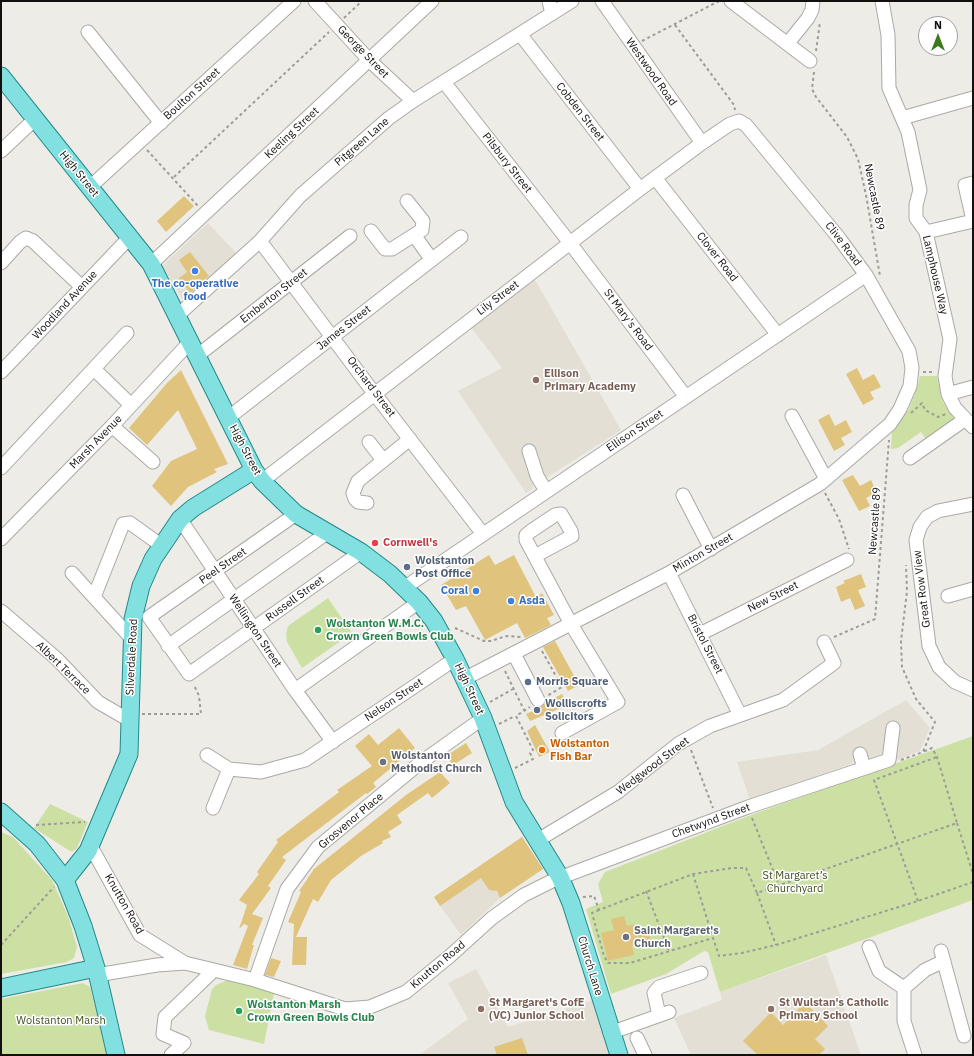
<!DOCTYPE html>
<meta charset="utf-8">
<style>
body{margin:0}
#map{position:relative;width:974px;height:1056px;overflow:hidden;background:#eeece7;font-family:"IBM Plex Sans",sans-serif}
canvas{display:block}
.frame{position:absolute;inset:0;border:2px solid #11100e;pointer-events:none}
.north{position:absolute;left:918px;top:16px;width:40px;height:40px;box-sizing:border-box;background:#fff;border:1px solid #a09f9f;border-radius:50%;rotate:0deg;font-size:11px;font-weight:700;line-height:16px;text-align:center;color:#11100e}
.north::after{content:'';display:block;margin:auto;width:14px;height:18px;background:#3d7b18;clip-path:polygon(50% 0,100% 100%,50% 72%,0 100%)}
</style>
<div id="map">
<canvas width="974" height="1056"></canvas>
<div class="frame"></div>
<div class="north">N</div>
</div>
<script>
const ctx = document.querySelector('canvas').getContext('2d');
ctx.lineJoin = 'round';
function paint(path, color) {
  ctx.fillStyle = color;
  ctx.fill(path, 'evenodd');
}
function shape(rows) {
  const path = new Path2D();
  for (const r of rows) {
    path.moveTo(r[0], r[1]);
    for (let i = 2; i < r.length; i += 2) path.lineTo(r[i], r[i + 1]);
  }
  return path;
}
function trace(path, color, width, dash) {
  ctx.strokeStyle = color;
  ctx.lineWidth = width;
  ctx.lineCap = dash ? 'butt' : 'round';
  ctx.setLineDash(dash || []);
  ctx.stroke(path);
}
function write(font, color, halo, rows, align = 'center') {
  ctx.font = font + ' "IBM Plex Sans",sans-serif';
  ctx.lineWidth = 3;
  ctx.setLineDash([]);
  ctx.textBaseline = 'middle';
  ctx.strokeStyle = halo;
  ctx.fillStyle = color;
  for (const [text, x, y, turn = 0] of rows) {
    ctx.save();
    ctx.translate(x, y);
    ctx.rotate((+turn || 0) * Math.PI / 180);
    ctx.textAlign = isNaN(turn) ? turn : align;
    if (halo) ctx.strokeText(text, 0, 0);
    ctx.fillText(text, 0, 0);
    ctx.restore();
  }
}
paint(shape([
 [208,223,238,255,185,304,162,266],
 [535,280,621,430,546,478,541,475,533,480,533,489,526,493,458,391,502,368,470,326],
 [906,700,930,728,920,751,890,763,868,758,750,800,737,762,818,750],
 [522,837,543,869,500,898,461,935,434,897],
 [826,955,861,1055,691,1055,674,1018,722,1000,720,992],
 [476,969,508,1027,593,1000,610,1055,416,1055,422,1053,468,1019,448,983]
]), '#e4dfd4');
paint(shape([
 [920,376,937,376,943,402,956,422,928,442,921,432,898,448,891,449,892,431,909,409,916,391],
 [328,598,352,633,302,668,287,642,286,634,288,626],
 [973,736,973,900,720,992,708,952,704,951,666,974,611,994,586,909,603,902,598,884,605,872,751,815],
 [50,804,88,822,77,848,73,851,70,851,34,828],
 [1,832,13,837,52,880,68,916,77,947,74,958,67,962,1,974],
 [228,980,238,981,274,993,264,1044,209,1030,205,1016,212,989,216,985],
 [83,983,90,987,107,1055,1,1055,1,999]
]), '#cce0a3');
paint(shape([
 [184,196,194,206,166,232,157,221],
 [190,252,209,276,190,293,179,278,187,272,179,260],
 [857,368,863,380,874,374,881,387,870,392,874,399,863,405,846,374],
 [181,370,228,464,214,469,217,472,188,487,171,506,152,486,171,461,197,449,178,410,147,445,129,428,167,383],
 [829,414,835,426,846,420,852,432,841,438,845,445,834,451,818,420],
 [853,475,860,486,871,480,877,493,866,498,870,506,859,511,842,480],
 [489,555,495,565,514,555,536,597,542,593,554,615,547,618,551,625,525,638,517,623,485,640,466,606,456,610,441,585],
 [861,574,866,587,858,590,865,606,855,610,850,598,841,602,836,587,845,583,843,581],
 [555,641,579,685,568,691,543,647],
 [562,694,568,705,530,721,526,714,542,707,545,703],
 [535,725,550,752,539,757,527,731],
 [399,728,415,748,373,783,376,787,367,794,366,793,282,857,286,860,268,886,271,888,252,914,263,918,252,945,254,945,247,969,233,965,248,926,244,924,239,929,247,905,239,900,259,874,257,872,278,842,276,840,339,792,337,790,372,766,355,746,369,734,378,745],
 [466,743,472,753,453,765,446,756],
 [440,772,450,783,432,798,428,793,397,815,402,823,388,832,391,837,382,841,383,843,361,856,331,880,318,902,313,899,296,937,307,937,306,965,292,965,294,924,288,922,301,892,299,891,314,869,406,795],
 [522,837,543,869,500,898,497,891,489,890,481,878,440,906,434,897],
 [624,916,627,926,634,924,636,930,648,927,651,941,632,946,634,955,608,961,601,933,614,930,611,919],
 [271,958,281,961,274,977,265,975],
 [805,1002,828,1026,815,1039,825,1049,819,1055,758,1055,743,1041,771,1012,783,1025],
 [522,1038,528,1055,497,1055,494,1047]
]), '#e0c47d');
const minor = shape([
 [315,1,369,60,413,101],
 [549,1,552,14],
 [602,1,702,143],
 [731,1,810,61],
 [882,1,888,35,889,88,908,132,920,190,916,205,916,218,926,232,950,339,945,376,948,394,955,408,973,427],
 [88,32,161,123],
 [520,34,640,189],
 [788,43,808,18,812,10,813,1],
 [444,82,570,243,686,397],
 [902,118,973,98],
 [1,151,35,119],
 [656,179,778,335],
 [973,183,965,185,973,220],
 [90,187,294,1],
 [407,201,423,221,422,230,414,235],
 [371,231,385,249,392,249,414,235,432,260],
 [926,232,973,221],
 [260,241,374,393,483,534],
 [1,263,20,242,26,238,33,241,82,287],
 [151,264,432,1],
 [178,315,260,241,300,196,389,118,413,101,572,1],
 [197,356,350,236],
 [94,369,131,405],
 [1,372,130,237],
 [948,394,973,387],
 [792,416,826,479],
 [228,418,461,237],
 [112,426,153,462],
 [369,442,383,460],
 [529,451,537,476,546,491],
 [910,458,964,420],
 [1,468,127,333],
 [262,481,640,189,702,143,730,124,739,121,746,125,839,238,866,275,909,351,912,368,910,386,900,409,890,424,820,484,669,573,464,679],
 [683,495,711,549],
 [367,503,358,502,355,499,353,493,358,481,410,439],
 [973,504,938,511,927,517,920,527,916,540,929,646,939,667,955,682,973,690],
 [296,514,149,617,189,674,361,552],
 [180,519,295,690,333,742],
 [1,539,112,426,189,343],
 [535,556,572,536,571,531,561,514,555,515,531,531,526,535,526,540,571,624,618,702,562,733],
 [72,573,132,639],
 [669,573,740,715],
 [404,588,866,275],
 [948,596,973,589],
 [94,597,123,524,130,523,162,546],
 [1,611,57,659,98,702,129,720],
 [700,634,847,560],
 [168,646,327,533],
 [514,654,538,700],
 [295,690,419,602],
 [860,754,864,768],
 [207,755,229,769,261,772,305,760,455,659],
 [213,808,229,769],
 [538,840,618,792,678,744,710,726,783,700,834,663,824,642],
 [90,845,140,935,185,963,255,980,345,1009,370,1007,406,992,450,956,492,918,524,895,554,880,748,807,889,760,893,728],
 [869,947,879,971,904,988,904,1021,915,1055],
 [941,951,964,1036],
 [97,975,157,965,185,963],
 [255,980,287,889,318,847,420,763,483,718],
 [904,988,925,970,944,961],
 [659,1015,654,993,659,987,701,973],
 [610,1033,669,1012],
 [637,1038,645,1055],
 [171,1055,184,1043,163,1034,165,1017,213,971]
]);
const major = shape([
 [1,76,151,264,254,470,262,481,296,514,361,552,390,574,419,602,434,621,455,659,483,718,514,802,560,877,571,903,619,1055],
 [1,812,37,844,65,880,83,926,96,968,116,1055],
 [65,880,88,851,129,754,133,619,141,586,153,559,180,519,193,508,254,470],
 [1,988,96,968]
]);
trace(minor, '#aba9a5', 15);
trace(major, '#248a89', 19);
trace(shape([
 [344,18,362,1],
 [675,25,734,105,735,110],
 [642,41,719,1],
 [816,51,820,22],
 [814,72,812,89,816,97,847,137,858,159,866,195,880,276],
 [147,150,198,206],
 [174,177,329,32],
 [923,372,934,372],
 [911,413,922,403,925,410,938,417,946,414],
 [825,493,839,519,849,549],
 [455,628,484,641,491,641,506,636,521,637],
 [834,637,875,619,889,440],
 [542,651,562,687,547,696],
 [505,671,524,710],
 [490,702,513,689],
 [142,714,201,714,199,696,194,685],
 [499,724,515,716],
 [691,750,713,808],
 [901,760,923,752,935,722,916,699,902,667,901,641,907,591,906,565],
 [515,768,533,759,530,753,533,750,516,716,530,707],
 [752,818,779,885],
 [957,823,973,874],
 [36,825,85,822],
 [693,874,713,938],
 [646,891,669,951],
 [757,893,776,945],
 [583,897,594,896,599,910,693,874,732,868,746,868,757,893,957,823,937,757,932,748,923,752],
 [918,901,874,780,937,757],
 [599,910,592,913,604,956,608,963,630,963,713,938,719,956,742,953,776,945,918,901,973,882],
 [1,945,54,887]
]), '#9d9c98', 2, [3, 3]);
trace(minor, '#fff', 13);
trace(major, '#82e0e0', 17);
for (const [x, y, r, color] of [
 [195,271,4,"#3f7fe0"],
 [536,380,4,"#8d6e63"],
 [375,543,4,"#e0444e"],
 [407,567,4,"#5c6f8a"],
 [476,591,4,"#3f7fe0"],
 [511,601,4,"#3f7fe0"],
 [318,630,4,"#2e9e5b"],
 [528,682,4,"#5c6f8a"],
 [537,710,4,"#5c6f8a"],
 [542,750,4,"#e8710a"],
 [383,762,4,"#6b7280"],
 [626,937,4,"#6b7280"],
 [481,1009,4,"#8d6e63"],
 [771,1009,4,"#8d6e63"],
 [239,1011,4,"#2e9e5b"]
]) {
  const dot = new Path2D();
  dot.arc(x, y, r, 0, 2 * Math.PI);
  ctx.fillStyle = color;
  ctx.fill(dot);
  trace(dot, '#fff', 1.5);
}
write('11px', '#11100e', '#fff', [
 ["George Street",363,52,46],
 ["Westwood Road",651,72,55],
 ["Boulton Street",192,94,-42],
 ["Cobden Street",580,112,52],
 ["Keeling Street",292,133,-43],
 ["Pitgreen Lane",362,142,-41],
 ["Pilsbury Street",507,163,52],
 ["High Street",79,174,51],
 ["Newcastle 89",874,197,79],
 ["Clive Road",843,244,53],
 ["Clover Road",717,257,52],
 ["Lamphouse Way",935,275,77],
 ["Emberton Street",274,296,-38],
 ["Lily Street",498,298,-37],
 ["Woodland Avenue",65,305,-47],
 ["St Mary's Road",628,320,53],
 ["James Street",344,328,-38],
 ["Orchard Street",371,387,53],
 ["Ellison Street",635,431,-34],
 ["Marsh Avenue",96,442,-46],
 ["High Street",245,450,62],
 ["Newcastle 89",875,521,-86],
 ["Minton Street",703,553,-30],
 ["Peel Street",223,566,-35],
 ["Great Row View",922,589,-97],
 ["New Street",773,597,-27],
 ["Russell Street",295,599,-36],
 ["Wellington Street",255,631,56],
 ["Bristol Street",705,644,63],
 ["Silverdale Road",132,657,-87],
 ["Albert Terrace",63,668,44],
 ["High Street",469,689,65],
 ["Nelson Street",394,700,-34],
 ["Wedgwood Street",653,766,-37],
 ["Grosvenor Place",351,821,-40],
 ["Chetwynd Street",711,821,-20],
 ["Knutton Road",124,904,60],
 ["Knutton Road",438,965,-40],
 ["Church Lane",590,966,73]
]);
write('bold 11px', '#366cbe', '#fff', [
 ["The co-operative",195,284],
 ["food",195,297],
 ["Coral",468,591,"right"],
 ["Asda",519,601,"left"]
]);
write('bold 11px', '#785e54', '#fff', [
 ["Ellison",544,374],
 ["Primary Academy",544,387],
 ["St Margaret's CofE",489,1003],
 ["(VC) Junior School",489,1016],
 ["St Wulstan's Catholic",779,1003],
 ["Primary School",779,1016]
], 'left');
write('bold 11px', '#be3a42', '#fff', [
 ["Cornwell's",383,543]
], 'left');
write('bold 11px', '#4e5e75', '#fff', [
 ["Wolstanton",415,561],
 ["Post Office",415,574],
 ["Morris Square",536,682],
 ["Wolliscrofts",545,704],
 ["Solicitors",545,717]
], 'left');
write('bold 11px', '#27864d', '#fff', [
 ["Wolstanton W.M.C.",326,624],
 ["Crown Green Bowls Club",326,637],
 ["Wolstanton Marsh",247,1005],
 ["Crown Green Bowls Club",247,1018]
], 'left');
write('bold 11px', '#c56008', '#fff', [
 ["Wolstanton",550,744],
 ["Fish Bar",550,757]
], 'left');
write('bold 11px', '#5b616d', '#fff', [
 ["Wolstanton",391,756],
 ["Methodist Church",391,769],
 ["Saint Margaret's",634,931],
 ["Church",634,944]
], 'left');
write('11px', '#3e4c1a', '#fff', [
 ["St Margaret’s",795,876],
 ["Churchyard",795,889],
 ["Wolstanton Marsh",61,1021]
]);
</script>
